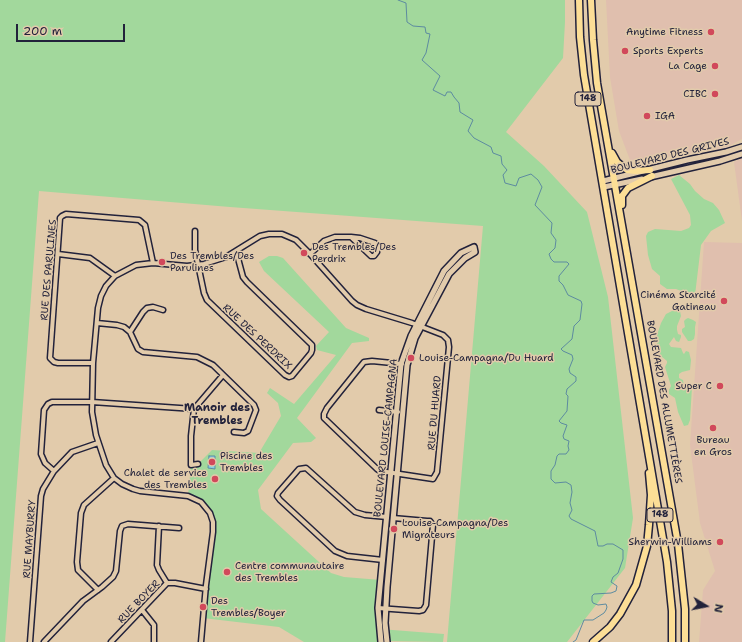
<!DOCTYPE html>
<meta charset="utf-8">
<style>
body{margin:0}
#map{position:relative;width:742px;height:642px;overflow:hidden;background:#e2cbab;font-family:"Shantell Sans",sans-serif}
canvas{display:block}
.north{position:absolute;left:686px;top:586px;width:40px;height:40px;-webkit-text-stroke:3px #e2cbab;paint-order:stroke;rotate:100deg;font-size:11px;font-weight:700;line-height:16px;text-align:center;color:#22223b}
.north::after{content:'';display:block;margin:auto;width:14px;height:18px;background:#22223b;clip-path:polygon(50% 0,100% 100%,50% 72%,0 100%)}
.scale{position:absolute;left:16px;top:24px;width:109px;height:18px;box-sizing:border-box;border:2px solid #22223b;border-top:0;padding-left:5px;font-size:12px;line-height:14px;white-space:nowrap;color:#22223b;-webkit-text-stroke:3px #e2cbab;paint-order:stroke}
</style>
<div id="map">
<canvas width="742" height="642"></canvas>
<div class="north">N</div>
<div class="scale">200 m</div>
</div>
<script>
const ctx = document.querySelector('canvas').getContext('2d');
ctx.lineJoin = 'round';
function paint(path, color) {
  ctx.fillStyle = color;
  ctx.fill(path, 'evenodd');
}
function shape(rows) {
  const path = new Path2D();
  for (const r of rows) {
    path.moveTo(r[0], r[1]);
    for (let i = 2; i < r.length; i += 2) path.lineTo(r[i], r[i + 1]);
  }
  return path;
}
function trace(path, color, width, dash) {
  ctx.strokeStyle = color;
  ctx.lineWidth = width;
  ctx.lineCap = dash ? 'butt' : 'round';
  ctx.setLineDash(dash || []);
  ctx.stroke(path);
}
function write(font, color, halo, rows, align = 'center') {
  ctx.font = font + ' "Shantell Sans",sans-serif';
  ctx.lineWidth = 3;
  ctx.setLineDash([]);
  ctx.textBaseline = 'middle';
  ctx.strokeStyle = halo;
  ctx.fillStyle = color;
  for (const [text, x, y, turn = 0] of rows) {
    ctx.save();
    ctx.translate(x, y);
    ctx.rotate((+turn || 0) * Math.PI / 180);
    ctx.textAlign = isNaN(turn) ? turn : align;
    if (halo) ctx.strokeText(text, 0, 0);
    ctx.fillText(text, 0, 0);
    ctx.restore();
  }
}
paint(shape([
 [606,0,742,0,742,139,727,147,673,156,630,160,619,131,610,77],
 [742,158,742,221,734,162],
 [704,242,742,243,742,642,699,642,703,590,715,571,700,523,690,445]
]), '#e0bfae');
paint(shape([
 [0,0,565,0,565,22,563,58,506,132,544,166,587,212,608,297,633,518,625,568,567,642,447,642,483,226,230,207,39,191,5,642,0,642],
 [679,175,690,184,695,191,704,199,713,203,719,210,725,223,711,231,701,245,695,295,691,295,676,289,667,289,660,284,660,276,652,269,648,255,646,236,648,232,655,229,681,231,689,228,691,225,690,215,671,179],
 [269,256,277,256,283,258,346,328,369,338,369,341,352,343,297,418,316,438,311,442,293,443,258,490,261,509,331,573,344,577,381,580,380,629,444,634,443,642,386,641,380,642,304,642,279,627,203,618,213,522,204,505,188,496,191,465,198,464,212,450,259,453,281,416,278,403,267,393,270,388,294,404,336,355,317,350,316,346,329,332,264,271,259,262],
 [672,311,680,311,681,316,677,326,677,330,678,334,681,335,681,337,679,342,676,341,674,337,669,344,671,347,681,348,683,353,684,354,686,351,689,352,691,360,690,370,682,372,679,374,679,378,683,380,684,386,686,387,690,386,692,387,690,420,688,425,684,426,678,412,675,398,669,394,669,390,671,386,665,367,667,363,667,361,661,356,657,344,657,335,661,323,666,314],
 [688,318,693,320,696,322,695,327,695,334,694,339,691,341,688,341,682,332,682,329,685,327,684,321,686,319]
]), '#a2d89c');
const water = shape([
 [209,456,215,456,215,469,208,468,209,456]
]);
paint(water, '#84d1e4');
trace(water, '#5d8ba0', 1);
trace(shape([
 [398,0,406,3,407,22,413,26,425,27,426,33,430,34,426,53,422,60,440,76,433,90,445,96,447,92,451,92,454,97,459,103,460,112,473,120,468,131,474,138,491,147,493,153,501,156,502,164,507,170,503,175,505,183,516,186,519,178,531,174,538,180,542,187,535,205,552,223,551,233,556,240,555,248,549,254,551,259,554,262,567,262,569,264,559,276,559,281,563,285,568,295,581,301,582,304,580,320,574,326,572,339,561,349,563,351,572,355,573,359,569,369,570,373,576,377,576,381,567,389,566,394,568,396,567,411,559,421,561,423,567,425,563,436,564,439,569,441,568,446,569,450,566,454,559,454,557,456,555,465,551,471,551,479,555,483,566,482,571,485,572,492,570,503,572,510,569,516,571,519,595,531,598,546,603,546,607,544,613,544,623,550,623,559,618,573,613,577,611,582,617,586,616,591,611,593,594,594,592,596,592,601,593,603,598,605,606,604,607,607,606,610,604,613,593,620,584,620,576,640,573,642]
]), '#5d8ba0', 1);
const minor = shape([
 [195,231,195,250,204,293,207,300,285,375,289,377,292,376,311,353,312,350,312,345,247,282,243,277,236,251],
 [58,254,90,258,115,276],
 [310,254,324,241,335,237,351,237,371,256,374,256,377,252,378,247,375,243,360,238,351,237],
 [97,323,117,325,124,327,130,332,138,349,143,352,197,357,213,365,254,405,256,410,248,431,244,433,234,432],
 [130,332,143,312,147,308,153,307,163,310],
 [93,363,58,363,54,362,50,358,60,218,62,216,66,214,139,220,145,225,153,263],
 [379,410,398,412],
 [198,464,191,465,191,436,194,409,223,375],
 [54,471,45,463,41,454,44,410,48,404,52,402,92,402,194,409],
 [159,526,157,565,159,570,167,583],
 [383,560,347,556,335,551,280,500,277,496,278,493,299,469,306,468,355,512,365,515,387,517],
 [98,590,78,570,77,562,81,513,84,505,114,478],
 [378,608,419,611,423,610,426,605,433,525,430,521,427,521,393,518],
 [142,610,154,625,154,642],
 [30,642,41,496,43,489,54,471,72,452,98,443],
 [44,642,83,601,102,587,113,577,116,571,120,531,122,526,128,524,179,528],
 [111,642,167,583,175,583,206,589],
 [201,642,206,585,213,532,213,522,210,513,201,502,188,496,140,491,133,489,122,484,114,478,106,465,96,435,92,412,93,363,98,308,101,296,106,286,115,276,136,265,153,263,187,266,204,264,226,257,260,236,269,234,282,234,296,240,310,254,352,301,357,305,366,309,412,323,443,335,448,340,449,347,437,472,433,479,380,471,377,469,324,418,324,414,327,408,364,362,372,361,402,364]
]);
const tertiary = shape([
 [650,177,720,161,742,154],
 [603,181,687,160,726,152,742,147],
 [604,187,642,179],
 [381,642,378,608,401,364,411,336,444,271,461,253,474,247,475,252,465,258,449,274,415,338,407,365,387,587,385,623,387,642]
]);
const trunk = shape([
 [579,0,580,37,584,75,667,562,672,611,672,642],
 [591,0,593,40,597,83,678,544,685,609,685,642],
 [612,153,617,162,627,170,635,171,650,170],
 [622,205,622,196,628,188,652,176],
 [593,642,610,627,620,614,636,585,647,546,649,525,651,495,649,473]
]);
trace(minor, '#22223b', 7);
trace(tertiary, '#22223b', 8);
trace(trunk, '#22223b', 9);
trace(minor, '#e2cbab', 4);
trace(tertiary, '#e2cbab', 5);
trace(trunk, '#fcde96', 6);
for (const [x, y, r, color] of [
 [711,32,4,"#d1495b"],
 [625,51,4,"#d1495b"],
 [715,66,4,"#d1495b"],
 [715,94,4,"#d1495b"],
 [647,116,4,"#d1495b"],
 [304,253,4,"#d1495b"],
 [162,262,4,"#d1495b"],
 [724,301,4,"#d1495b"],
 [411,358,4,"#d1495b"],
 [720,386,4,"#d1495b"],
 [713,428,4,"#d1495b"],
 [212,462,4,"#d1495b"],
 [215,479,4,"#d1495b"],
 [394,529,4,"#d1495b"],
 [720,542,4,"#d1495b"],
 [227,572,4,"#d1495b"],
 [203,607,4,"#d1495b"]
]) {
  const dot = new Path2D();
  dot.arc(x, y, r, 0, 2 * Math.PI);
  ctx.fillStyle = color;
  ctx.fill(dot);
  trace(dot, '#e2cbab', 1.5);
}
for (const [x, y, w] of [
 [588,99,26],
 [660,515,26]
]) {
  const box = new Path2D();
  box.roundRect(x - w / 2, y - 7, w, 14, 3);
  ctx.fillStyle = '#e2cbab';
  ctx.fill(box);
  trace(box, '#22223b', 1);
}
write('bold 9px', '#22223b', null, [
 ["148",588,99],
 ["148",660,515]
]);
write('10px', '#22223b', '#e2cbab', [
 ["Anytime Fitness",703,32,"right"],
 ["Sports Experts",633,51],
 ["La Cage",707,66,"right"],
 ["CIBC",707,94,"right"],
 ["IGA",655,116],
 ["Des Trembles/Des",312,247],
 ["Perdrix",312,259],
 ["Des Trembles/Des",170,256],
 ["Parulines",170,268],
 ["Cinéma Starcité",716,295,"right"],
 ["Gatineau",716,307,"right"],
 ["Louise-Campagna/Du Huard",419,358],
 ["Super C",712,386,"right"],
 ["Bureau",713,440,"center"],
 ["en Gros",713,452,"center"],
 ["Piscine des",220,456],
 ["Trembles",220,468],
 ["Chalet de service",207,473,"right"],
 ["des Trembles",207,485,"right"],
 ["Louise-Campagna/Des",402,523],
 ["Migrateurs",402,535],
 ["Sherwin-Williams",712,542,"right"],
 ["Centre communautaire",235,566],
 ["des Trembles",235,578],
 ["Des",211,601],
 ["Trembles/Boyer",211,613]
], 'left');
write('10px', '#22223b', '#e2cbab', [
 ["BOULEVARD DES GRIVES",670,156,-14],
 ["RUE DES PARULINES",49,270,-85],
 ["RUE DES PERDRIX",257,337,43],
 ["BOULEVARD DES ALLUMETTIÈRES",664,402,80],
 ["RUE DU HUARD",435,413,-85],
 ["BOULEVARD LOUISE-CAMPAGNA",386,438,-84],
 ["RUE MAYBURRY",30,539,-86],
 ["RUE BOYER",139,602,-46]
]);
write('bold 11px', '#22223b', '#e2cbab', [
 ["Manoir des",217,408],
 ["Trembles",217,421]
]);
</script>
